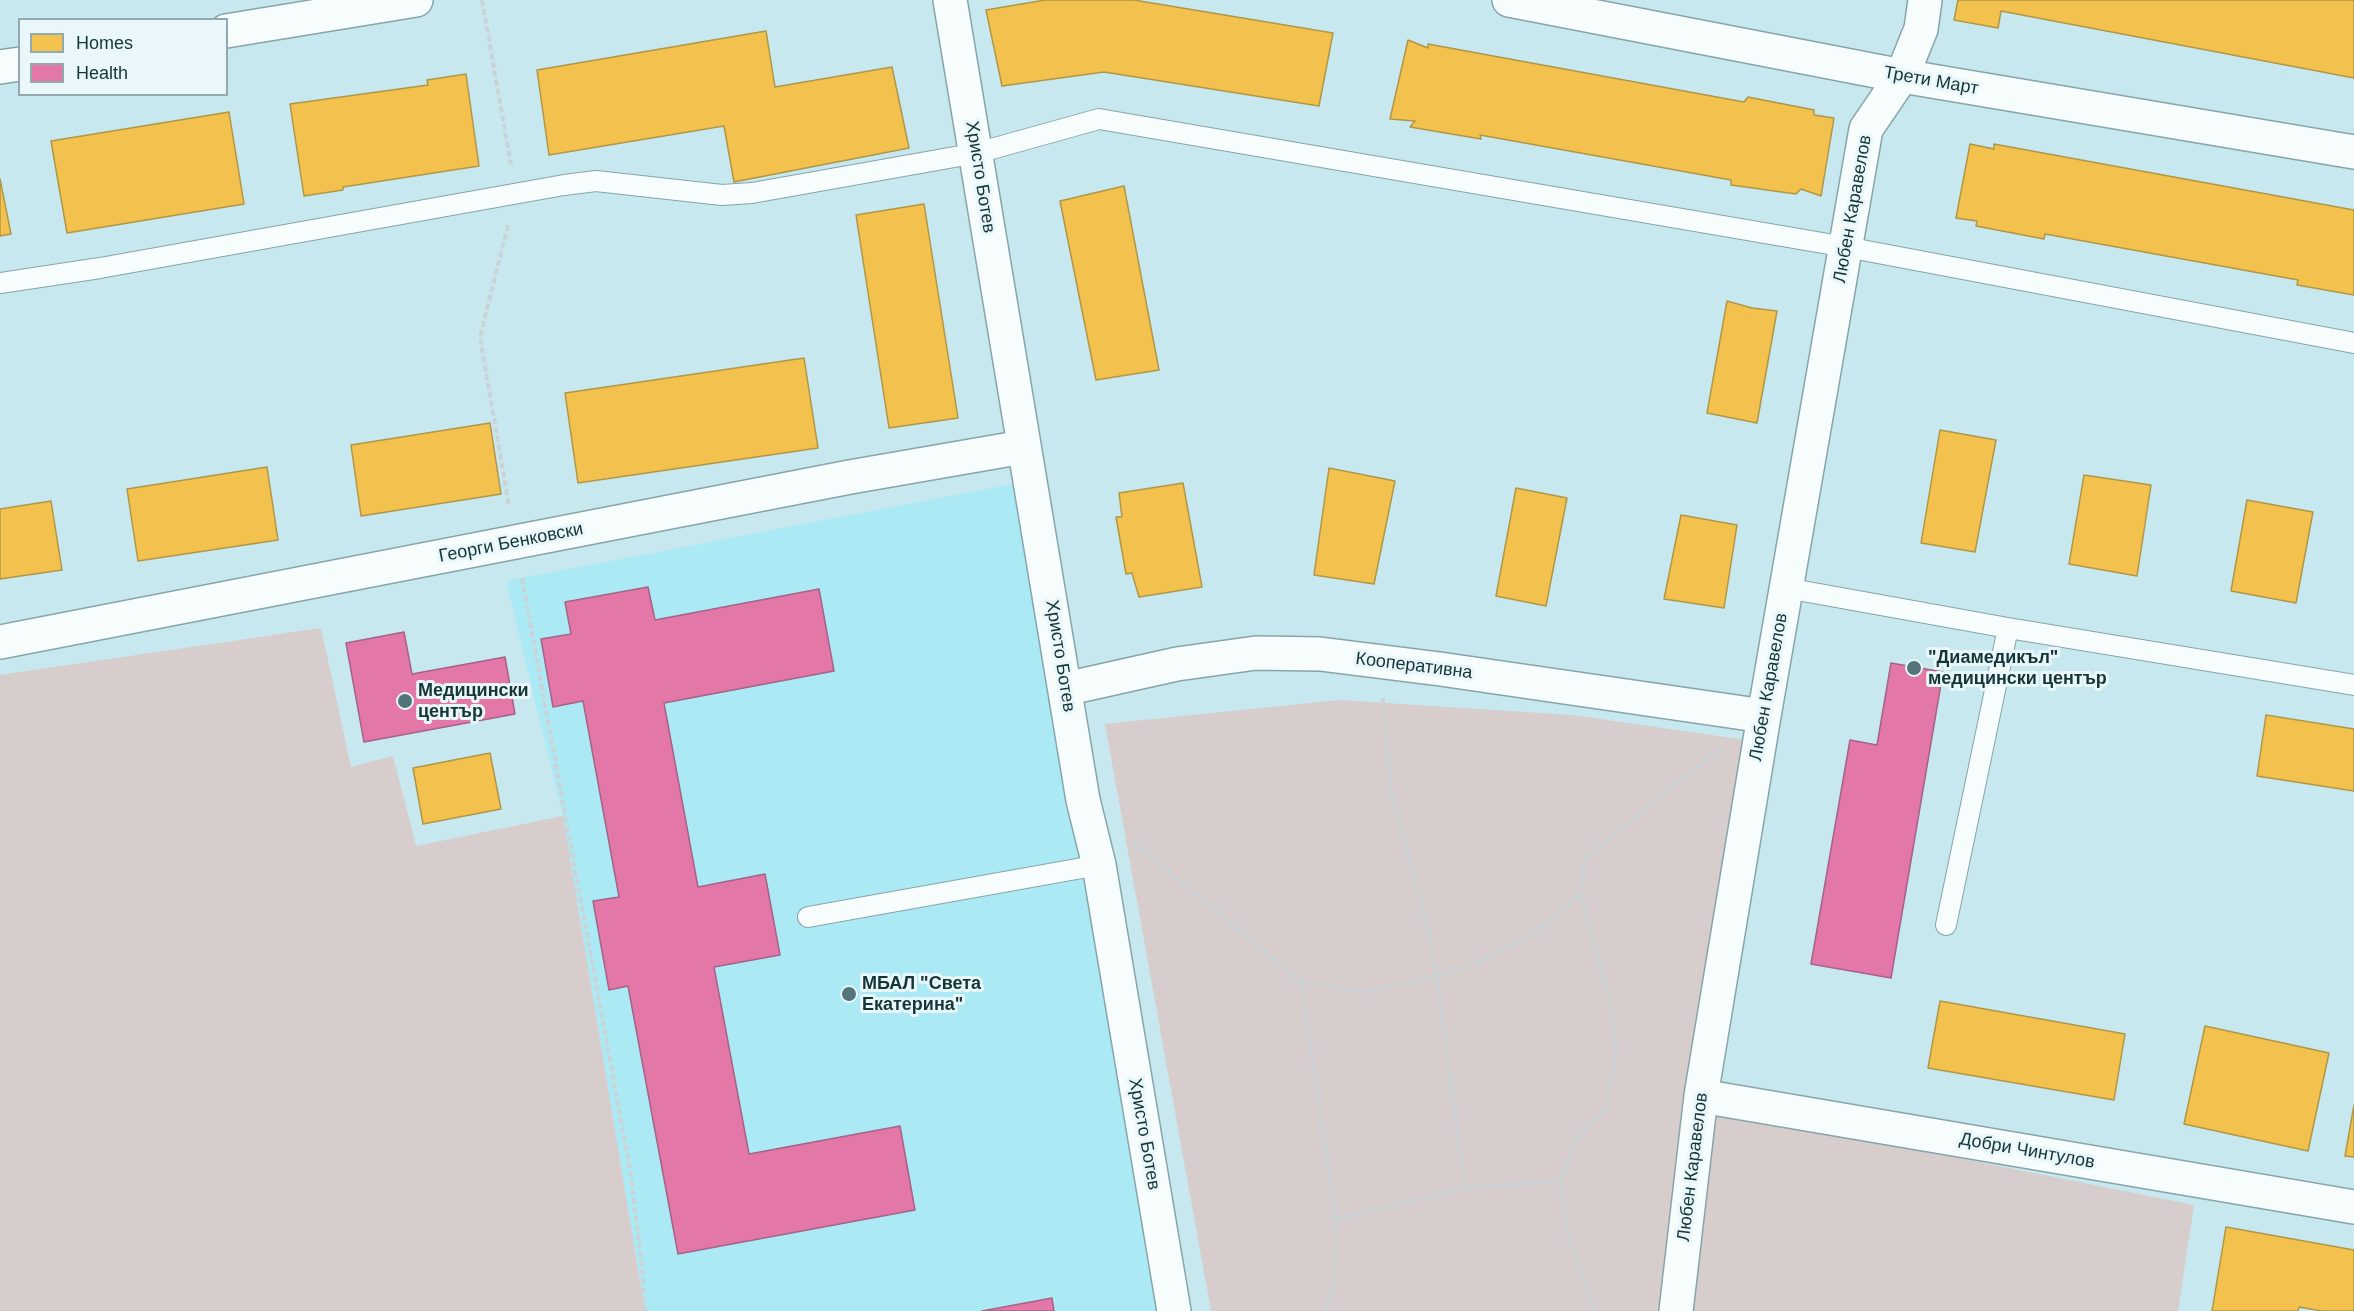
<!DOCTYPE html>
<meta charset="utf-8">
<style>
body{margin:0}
#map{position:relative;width:2354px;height:1311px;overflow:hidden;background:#c7e8ee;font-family:Helvetica,sans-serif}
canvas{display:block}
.legend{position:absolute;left:18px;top:18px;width:210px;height:78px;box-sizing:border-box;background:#e9f7fa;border:2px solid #94a9ad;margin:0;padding:8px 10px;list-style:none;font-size:18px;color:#153539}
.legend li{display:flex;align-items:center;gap:12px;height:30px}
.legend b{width:30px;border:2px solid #94a9ad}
</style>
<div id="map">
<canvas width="2354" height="1311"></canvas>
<ul class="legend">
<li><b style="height:16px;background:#f2c14e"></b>Homes</li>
<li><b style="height:16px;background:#e377a8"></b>Health</li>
</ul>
</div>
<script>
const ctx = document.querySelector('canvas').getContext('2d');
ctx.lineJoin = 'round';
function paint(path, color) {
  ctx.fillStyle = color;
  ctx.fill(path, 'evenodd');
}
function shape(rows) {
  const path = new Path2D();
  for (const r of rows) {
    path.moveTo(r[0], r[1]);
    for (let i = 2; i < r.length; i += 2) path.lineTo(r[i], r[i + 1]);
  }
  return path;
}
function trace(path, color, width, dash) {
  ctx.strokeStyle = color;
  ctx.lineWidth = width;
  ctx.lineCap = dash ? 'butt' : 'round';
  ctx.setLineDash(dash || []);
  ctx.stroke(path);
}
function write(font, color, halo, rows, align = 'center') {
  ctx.font = font + ' Helvetica,sans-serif';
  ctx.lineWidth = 6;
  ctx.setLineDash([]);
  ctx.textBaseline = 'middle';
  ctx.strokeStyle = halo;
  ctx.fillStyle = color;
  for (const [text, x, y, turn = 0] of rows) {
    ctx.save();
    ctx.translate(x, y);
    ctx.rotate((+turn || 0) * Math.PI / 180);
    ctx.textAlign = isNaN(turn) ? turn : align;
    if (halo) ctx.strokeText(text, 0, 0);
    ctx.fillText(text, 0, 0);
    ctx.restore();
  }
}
paint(shape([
 [1018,483,1163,1311,645,1311,563,816,506,581]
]), '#abeaf5');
paint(shape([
 [321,628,351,767,393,756,416,846,563,816,645,1311,0,1311,0,675],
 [1339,700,1572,715,1746,740,1683,1103,2194,1205,2178,1311,1211,1311,1105,724]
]), '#d6cdcc');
const homes = shape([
 [1045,0,1134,0,1333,33,1319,106,1104,72,1002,86,986,10,1045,0],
 [1958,0,2354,0,2354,78,2001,11,1998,28,1954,20,1958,0],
 [766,31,775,87,892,67,909,148,734,182,724,126,549,155,537,70,766,31],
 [1408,40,1428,48,1428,44,1744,102,1748,97,1814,110,1814,115,1834,118,1821,196,1801,189,1796,194,1731,185,1731,180,1480,135,1481,139,1410,127,1415,121,1390,119,1408,40],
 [466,74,479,166,343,187,343,190,304,196,290,104,428,85,427,80,466,74],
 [229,112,244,204,67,233,51,141,229,112],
 [1970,144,1994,149,1994,144,2354,210,2354,295,2297,285,2298,280,2045,234,2044,239,1976,226,1977,221,1956,218,1970,144],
 [0,179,11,234,0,236,0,179],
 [1124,186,1159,370,1096,380,1060,201,1124,186],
 [924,204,958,418,889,428,856,215,924,204],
 [1727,301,1752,308,1777,311,1757,423,1707,413,1727,301],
 [804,358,818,448,578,483,565,393,804,358],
 [490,423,501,494,361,516,351,445,490,423],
 [1940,430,1996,440,1975,552,1921,543,1940,430],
 [267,467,278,540,138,561,127,489,267,467],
 [1329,468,1395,481,1374,584,1314,575,1329,468],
 [2084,475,2151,485,2137,576,2069,564,2084,475],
 [1183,483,1202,587,1139,597,1132,573,1126,574,1116,517,1122,517,1119,493,1183,483],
 [1516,488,1567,498,1546,606,1496,596,1516,488],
 [2247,500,2313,512,2296,603,2231,591,2247,500],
 [51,501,62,570,0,579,0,509,51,501],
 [1681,515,1737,525,1724,608,1664,599,1681,515],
 [2266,715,2354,729,2354,791,2257,776,2266,715],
 [490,753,501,809,423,824,413,768,490,753],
 [1940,1001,2125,1034,2114,1100,1928,1068,1940,1001],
 [2205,1026,2329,1053,2308,1151,2184,1124,2205,1026],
 [2354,1105,2354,1157,2345,1156,2354,1105],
 [2226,1227,2354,1250,2354,1311,2322,1311,2299,1307,2298,1311,2212,1311,2226,1227]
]);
paint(homes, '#f2c14e');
trace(homes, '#b09748', 1.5);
const health = shape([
 [648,587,655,620,819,589,834,671,664,703,698,887,765,874,780,955,714,967,749,1154,900,1126,915,1210,678,1254,628,986,609,990,593,901,619,897,583,701,553,707,541,639,571,634,565,602,648,587],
 [404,632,412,674,505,657,515,714,364,742,346,643,404,632],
 [1891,663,1943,672,1891,978,1811,964,1850,740,1877,745,1891,663],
 [1052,1298,1054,1311,982,1311,1052,1298]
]);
paint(health, '#e377a8');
trace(health, '#a56387', 1.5);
const service = shape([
 [0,283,100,268,564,185,596,181,722,195,752,193,977,153,1099,119,1846,247,2354,343],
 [1786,588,2008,628,2354,685],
 [808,917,1099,865],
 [1946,925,2008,628]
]);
const minor = shape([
 [950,0,1083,800,1099,865,1174,1311],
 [0,642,850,477,1023,447],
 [1065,689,1177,664,1256,653,1320,654,1440,669,1764,716],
 [1701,1096,2354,1207],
 [1676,1311,1701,1096,1764,716,1866,129,1902,76,1921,29,1925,0]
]);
const tertiary = shape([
 [1509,0,1902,76,2354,152],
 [226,31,416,0],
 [0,67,20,64]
]);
trace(service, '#87a5a9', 22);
trace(minor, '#87a5a9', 36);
trace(tertiary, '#87a5a9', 36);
trace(shape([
 [482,0,511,165],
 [508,225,480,337,509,506],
 [522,578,631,1175,642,1268,645,1311],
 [1383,698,1391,791,1427,924,1437,976,1465,1188],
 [1132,841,1301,982,1336,1219,1334,1287,1324,1311],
 [1301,982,1363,992,1437,976,1482,961,1538,930,1580,894],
 [1336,1219,1465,1188,1560,1181],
 [1595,1311,1566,1228,1560,1181,1575,1141,1606,1108,1616,1052,1609,997,1580,894,1585,859,1656,800,1721,749]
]), '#cad4d6', 4, [6, 3]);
trace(service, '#f7fcfc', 20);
trace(minor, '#f7fcfc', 33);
trace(tertiary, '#f7fcfc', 33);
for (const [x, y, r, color] of [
 [1914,668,8,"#537478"],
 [405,701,8,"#537478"],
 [849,994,8,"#537478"]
]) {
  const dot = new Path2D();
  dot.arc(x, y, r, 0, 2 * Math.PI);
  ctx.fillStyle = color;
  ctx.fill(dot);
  trace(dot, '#e9f7fa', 2);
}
write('18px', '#153539', '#e9f7fa', [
 ["Трети Март",1931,81,10],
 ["Христо Ботев",980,177,81],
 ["Любен Каравелов",1853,209,-80],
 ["Георги Бенковски",511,543,-11],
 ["Христо Ботев",1060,656,81],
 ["Кооперативна",1414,666,7],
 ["Любен Каравелов",1769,687,-80],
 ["Христо Ботев",1144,1134,80],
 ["Добри Чинтулов",2027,1151,10],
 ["Любен Каравелов",1693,1167,-83]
]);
write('bold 18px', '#153539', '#e9f7fa', [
 ["\"Диамедикъл\"",1928,658],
 ["медицински център",1928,679],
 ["Медицински",418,691],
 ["център",418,712],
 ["МБАЛ \"Света",862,984],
 ["Екатерина\"",862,1005]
], 'left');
</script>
